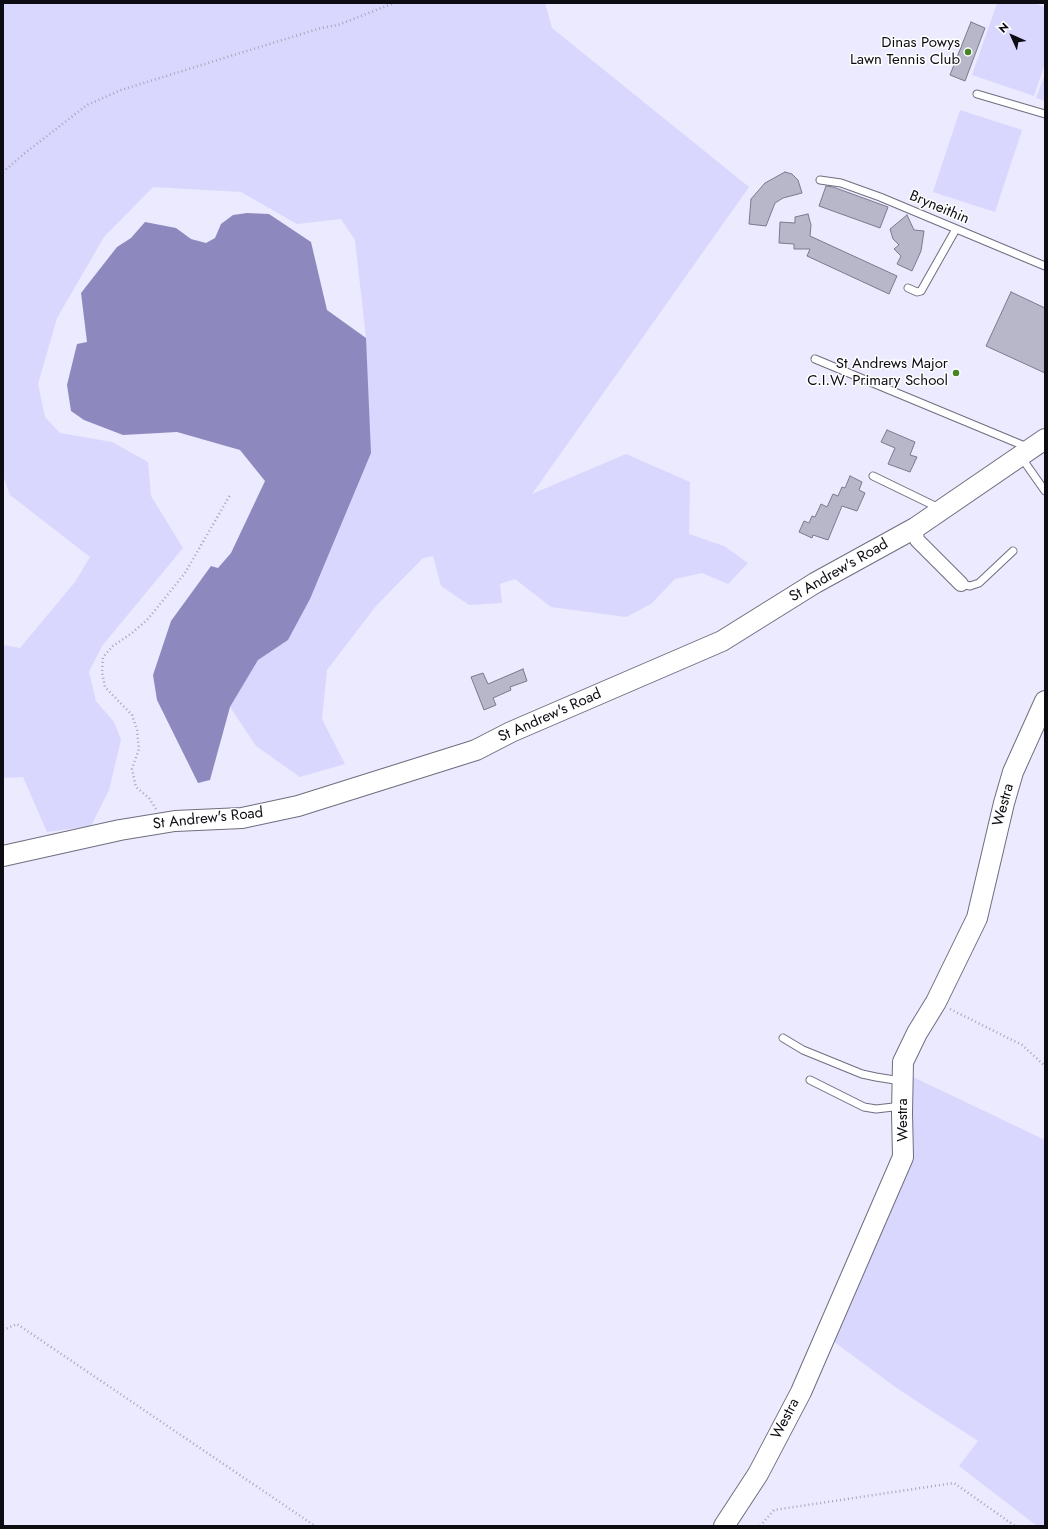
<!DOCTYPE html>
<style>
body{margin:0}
#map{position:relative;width:1048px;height:1529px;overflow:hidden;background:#ebeafe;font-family:Jost,sans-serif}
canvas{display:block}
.frame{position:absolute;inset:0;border:4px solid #0d0c13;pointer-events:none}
.north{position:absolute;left:992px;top:16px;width:40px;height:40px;-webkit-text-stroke:3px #fff;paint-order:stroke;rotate:315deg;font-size:11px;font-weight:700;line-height:16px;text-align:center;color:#0d0c13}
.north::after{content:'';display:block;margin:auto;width:14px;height:18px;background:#0d0c13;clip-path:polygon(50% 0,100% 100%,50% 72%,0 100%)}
</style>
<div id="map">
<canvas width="1048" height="1529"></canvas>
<div class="frame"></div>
<div class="north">N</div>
</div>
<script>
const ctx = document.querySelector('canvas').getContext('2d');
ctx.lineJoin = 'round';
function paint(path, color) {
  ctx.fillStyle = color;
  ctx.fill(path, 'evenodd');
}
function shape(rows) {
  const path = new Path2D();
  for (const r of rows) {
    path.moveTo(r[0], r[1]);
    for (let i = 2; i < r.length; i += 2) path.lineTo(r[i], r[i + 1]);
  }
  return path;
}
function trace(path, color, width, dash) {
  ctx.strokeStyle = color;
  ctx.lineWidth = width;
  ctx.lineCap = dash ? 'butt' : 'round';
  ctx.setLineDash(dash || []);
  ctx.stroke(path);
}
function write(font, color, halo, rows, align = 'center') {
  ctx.font = font + ' Jost,sans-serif';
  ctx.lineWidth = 3;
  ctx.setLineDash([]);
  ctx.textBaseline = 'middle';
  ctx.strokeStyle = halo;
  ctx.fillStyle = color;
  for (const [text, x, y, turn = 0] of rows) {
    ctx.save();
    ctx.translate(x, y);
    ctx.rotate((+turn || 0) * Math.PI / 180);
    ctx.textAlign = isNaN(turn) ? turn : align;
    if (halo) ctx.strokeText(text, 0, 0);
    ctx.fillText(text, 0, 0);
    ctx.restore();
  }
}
paint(shape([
 [3,3,545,3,552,28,749,187,532,494,626,454,690,482,689,534,724,546,748,563,728,584,702,573,675,579,651,604,626,617,551,607,515,579,500,584,502,603,469,605,441,586,433,556,423,558,376,606,327,670,322,719,345,764,300,777,256,746,230,707,258,659,288,640,310,599,366,338,355,240,341,219,297,224,241,192,153,187,104,237,57,318,38,384,45,417,60,433,112,442,148,462,151,496,183,548,102,646,89,672,96,701,114,722,121,740,109,790,91,826,47,832,23,777,3,778,3,645,20,648,75,582,90,557,10,495,3,475],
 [997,3,1033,3,1045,7,1045,64,1034,96,972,75],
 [1045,74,1045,101,1036,98],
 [960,110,1022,130,995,212,933,192],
 [911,1076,1045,1140,1045,1526,1037,1526,959,1466,978,1441,898,1389,833,1341,914,1158]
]), '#d9d7fe');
paint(shape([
 [247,213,269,214,311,242,327,310,366,338,371,453,310,599,288,640,258,660,230,707,210,780,198,783,157,700,153,675,171,621,211,566,218,568,231,553,265,481,240,450,177,432,123,435,84,420,71,411,67,385,77,344,87,342,81,293,117,247,131,238,145,222,176,228,191,239,206,243,215,238,221,224,233,215]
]), '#8d89be');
const building = shape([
 [971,22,985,28,965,81,950,75,971,22],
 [785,172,792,174,798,180,802,193,783,198,775,203,766,226,749,224,751,199,765,183,785,172],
 [826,186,833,187,888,207,880,228,819,206,826,186],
 [808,214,811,225,810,236,897,276,889,294,807,256,810,249,794,249,794,244,779,243,780,222,795,223,795,217,808,214],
 [907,215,914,230,924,231,921,251,912,271,897,264,901,256,894,249,899,245,893,239,890,229,907,215],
 [1011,292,1045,308,1045,373,986,346,1011,292],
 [887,430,915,442,910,455,917,457,910,472,888,464,895,448,881,442,887,430],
 [850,476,862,482,859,490,865,493,857,511,842,506,828,540,813,535,812,538,799,532,804,521,809,523,812,516,815,517,821,504,827,507,833,494,838,496,842,487,845,488,850,476],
 [523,669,527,681,510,687,511,690,493,698,496,705,484,710,471,677,483,673,488,684,523,669]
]);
paint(building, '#b7b7c9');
trace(building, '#7a7a8b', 1);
const lane = shape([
 [977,94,1045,114],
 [820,180,841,183,880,197,1045,266],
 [908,288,917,292,921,291,956,229],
 [815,359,1027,447],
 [1021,457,1045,491],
 [873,476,939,508],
 [961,584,970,586,979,583,1013,551],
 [783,1038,803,1050,862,1074,876,1077,901,1081],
 [810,1080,864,1107,876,1109,902,1106]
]);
const street = shape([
 [915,528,917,540,961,584]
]);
const secondary = shape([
 [3,856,120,830,175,821,242,818,298,806,476,750,511,732,722,641,815,583,915,528,1045,439],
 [724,1526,758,1474,801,1392,903,1157,902,1113,903,1062,917,1033,936,1002,977,918,1004,803,1013,772,1045,701]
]);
trace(lane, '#6f6e7f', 9);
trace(street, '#6f6e7f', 16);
trace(secondary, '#6f6e7f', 22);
trace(shape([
 [3,172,25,153,87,105,121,90,321,28,338,25,394,3],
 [156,809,149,798,136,787,132,769,139,749,137,730,132,715,105,687,102,672,103,657,113,646,132,633,147,620,165,598,185,573,230,495],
 [950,1009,1022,1045,1045,1066],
 [3,1330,17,1324,315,1526],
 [760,1526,774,1510,954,1483,1015,1526]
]), '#a7a6b6', 2.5, [1, 3]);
trace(lane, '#fff', 7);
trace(street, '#fff', 14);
trace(secondary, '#fff', 20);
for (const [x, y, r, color] of [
 [968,52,4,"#448424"],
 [956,373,4,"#448424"]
]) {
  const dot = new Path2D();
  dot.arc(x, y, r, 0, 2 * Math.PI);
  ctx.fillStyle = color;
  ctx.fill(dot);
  trace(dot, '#fff', 1.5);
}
write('15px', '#0d0c13', '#fff', [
 ["Dinas Powys",960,43],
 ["Lawn Tennis Club",960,60],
 ["St Andrews Major",948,364],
 ["C.I.W. Primary School",948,381]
], 'right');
write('15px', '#0d0c13', '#fff', [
 ["Bryneithin",939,208,23],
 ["St Andrew's Road",839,571,-30],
 ["St Andrew's Road",550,716,-24],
 ["Westra",1004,805,-75],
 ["St Andrew's Road",208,819,-6],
 ["Westra",903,1120,-90],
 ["Westra",786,1419,-63]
]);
</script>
